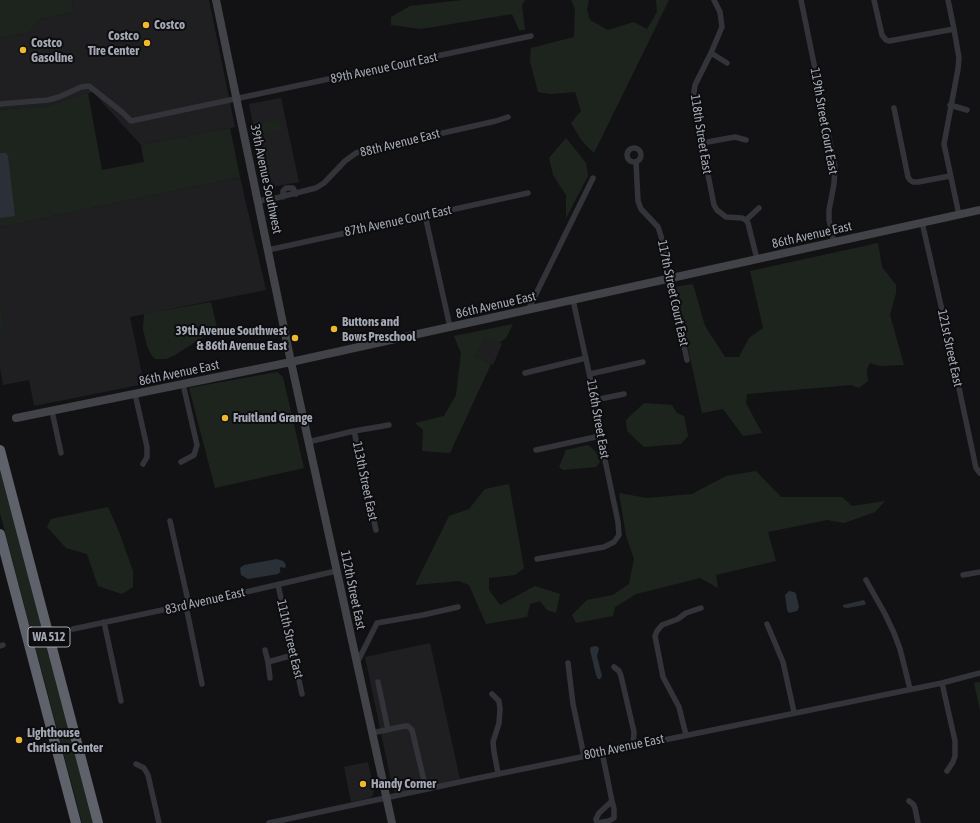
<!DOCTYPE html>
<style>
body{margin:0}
canvas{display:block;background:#121214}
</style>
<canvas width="980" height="823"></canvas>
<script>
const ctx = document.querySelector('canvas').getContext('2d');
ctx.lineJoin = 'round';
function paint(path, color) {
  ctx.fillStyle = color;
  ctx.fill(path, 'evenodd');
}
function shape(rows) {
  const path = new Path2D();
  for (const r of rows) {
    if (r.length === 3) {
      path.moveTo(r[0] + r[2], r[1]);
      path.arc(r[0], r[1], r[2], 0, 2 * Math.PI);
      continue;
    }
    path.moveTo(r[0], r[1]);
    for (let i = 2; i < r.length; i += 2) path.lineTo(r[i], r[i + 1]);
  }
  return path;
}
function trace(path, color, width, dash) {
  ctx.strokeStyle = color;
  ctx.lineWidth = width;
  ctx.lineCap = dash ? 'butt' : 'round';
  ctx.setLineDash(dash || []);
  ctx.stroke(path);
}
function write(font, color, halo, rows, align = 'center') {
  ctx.font = font + ' "Asap Condensed",sans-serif';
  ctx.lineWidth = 4;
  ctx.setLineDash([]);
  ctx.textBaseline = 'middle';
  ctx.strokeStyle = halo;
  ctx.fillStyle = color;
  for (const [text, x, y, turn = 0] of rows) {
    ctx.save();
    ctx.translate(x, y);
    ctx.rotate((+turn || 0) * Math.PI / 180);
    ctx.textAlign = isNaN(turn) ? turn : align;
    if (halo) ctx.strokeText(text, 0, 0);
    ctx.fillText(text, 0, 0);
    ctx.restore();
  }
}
paint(shape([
 [72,0,209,0,235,127,141,145,93,92,48,106,0,110,0,38,30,32,40,19,74,12],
 [281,98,299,182,266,188,249,104],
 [240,177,266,290,130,317,144,384,34,406,29,380,3,385,0,368,0,329,5,327,0,301,0,227],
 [484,336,502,344,493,365,475,357],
 [430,643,460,779,397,793,393,790,365,657],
 [368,762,374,790,373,795,370,798,351,802,344,767]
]), '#1f1e21');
paint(shape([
 [0,0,72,0,74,12,40,19,30,32,0,38],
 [463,0,525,0,522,5,525,30,519,30,512,14,421,29,391,25,391,17,410,6],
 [571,0,589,0,587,10,590,20,608,30,634,22,647,29,657,12,656,0,669,0,594,153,582,141,571,123,581,111,575,92,551,94,538,92,530,61,531,48,574,37,575,9],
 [88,93,102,170,144,162,141,145,230,128,240,177,0,227,0,110,48,106],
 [279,120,281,129,261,134,258,124],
 [566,138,586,163,588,176,566,218,566,195,553,175,549,158],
 [878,243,882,267,896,285,896,293,890,315,904,365,880,366,870,363,867,369,868,381,859,388,851,385,747,394,746,403,762,433,743,436,723,409,702,413,675,287,693,284,705,326,725,357,739,357,749,338,763,328,750,271],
 [0,301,5,327,0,329],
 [211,302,217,328,175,355,166,359,156,359,152,356,147,346,143,329,144,314],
 [513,324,506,338,499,343,484,337,475,357,491,364,450,453,422,451,423,430,415,423,444,416,456,395,461,353,454,336],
 [277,372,283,377,304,468,215,488,189,388],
 [644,403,672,405,677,413,684,416,688,436,681,444,644,447,627,431,626,420],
 [588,445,596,452,600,462,596,467,563,470,559,467,566,450],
 [0,470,93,823,82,823,0,513],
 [756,471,781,497,842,497,852,506,885,501,875,512,844,523,827,520,768,532,776,561,716,575,718,588,700,578,636,594,615,607,613,616,576,623,572,615,587,600,613,595,629,584,634,559,626,535,619,493,647,498,692,494,726,476],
 [509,484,524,568,515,575,489,578,489,590,500,605,535,586,560,594,556,613,547,610,540,601,530,604,527,617,486,624,469,585,459,581,415,585,449,516,469,509,485,489],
 [108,507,119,532,133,571,133,587,122,594,98,586,87,554,66,548,47,527,51,519],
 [980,682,980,710,974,683]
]), '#1d241e');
paint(shape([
 [0,153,6,153,8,156,15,216,0,218],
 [277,559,283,561,286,565,285,568,280,567,280,571,281,571,278,574,248,579,241,575,240,568,244,565],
 [789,591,794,592,796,594,799,607,797,611,789,613,787,610,785,595],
 [864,600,866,604,864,605,847,608,843,607,843,605],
 [596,646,598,647,599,649,597,656,602,676,600,679,598,679,596,675,590,650,591,647]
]), '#293037');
trace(shape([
 [714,0,720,12,722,27,711,53,695,85,693,99,714,205,717,210,726,217,742,218,746,220],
 [801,0,835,167,834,184,829,210,829,220,834,242],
 [874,0,882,35,886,40,889,41,954,29],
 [948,0,954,29,959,58,958,69,944,144,959,215],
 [711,53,727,63],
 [0,104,48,100,59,97,81,87,89,86,122,112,131,121,531,36],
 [950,105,967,110],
 [894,108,908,177,910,180,913,182,918,182,950,176],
 [702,143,735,137,746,140],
 [634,155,7],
 [636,162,638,201,641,209,658,227,661,236,687,360],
 [283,197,283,191,286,188,293,188,296,194],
 [258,201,276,198,316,188,324,183,345,161,356,153,363,151,496,121,508,117],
 [425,215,450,327],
 [746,220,748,223,757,259],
 [746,220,759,208],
 [922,222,949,341,976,468,980,473],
 [268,250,528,193],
 [528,310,593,178],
 [525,373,586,358],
 [590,374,643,362],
 [135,394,147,447,147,457,143,464],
 [595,400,624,394],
 [52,411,61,453],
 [354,431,376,530],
 [308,442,354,431,389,425],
 [536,450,600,436],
 [181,462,194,455,197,445,183,384],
 [170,521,189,605],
 [537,559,604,547,614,542,619,535,618,522,600,436,595,400,573,300],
 [963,575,980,572],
 [866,580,885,614,894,633,900,649,910,689],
 [278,585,302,694],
 [186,606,202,684],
 [104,622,121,701],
 [767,624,783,662,794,712],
 [73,629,233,595,336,571],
 [0,646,3,645],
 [265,650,268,662,293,655],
 [268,662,270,678],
 [357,663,377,623,423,615,458,607],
 [568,663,573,704,584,756],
 [614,667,619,671,621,676,634,732,633,746],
 [378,682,388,730],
 [942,683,955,741,955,756,953,762,947,771],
 [492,694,499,701,500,709,499,723,493,742,494,752,498,773],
 [372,733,405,726,408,726,412,730,426,789],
 [686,735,679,707,663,677,655,636,657,631,662,625,678,619,686,613,701,608],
 [602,752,612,801,614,809,614,818,609,821,597,823,596,819,599,813,612,801],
 [136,764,144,768,148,775,159,823],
 [909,801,913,804,915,808,918,823],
 [269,823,469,780,942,683,980,673]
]), '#333439', 5.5);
trace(shape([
 [216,0,291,362,392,823],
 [16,418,291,362,980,210]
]), '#414349', 8);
trace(shape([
 [0,450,98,823],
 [0,534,76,823]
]), '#5f626a', 10);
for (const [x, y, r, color] of [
 [146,25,4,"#f0b82f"],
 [147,43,4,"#f0b82f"],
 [23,50,4,"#f0b82f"],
 [334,329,4,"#f0b82f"],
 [295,338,4,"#f0b82f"],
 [225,418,4,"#f0b82f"],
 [19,740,4,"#f0b82f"],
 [363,784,4,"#f0b82f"]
]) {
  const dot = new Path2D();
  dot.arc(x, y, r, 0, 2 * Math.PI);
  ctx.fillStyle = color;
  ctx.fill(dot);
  trace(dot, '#0d0d0f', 1.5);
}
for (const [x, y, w] of [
 [49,637,42]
]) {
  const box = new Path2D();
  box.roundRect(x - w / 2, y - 10, w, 20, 3);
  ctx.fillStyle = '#0d0d0f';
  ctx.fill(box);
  trace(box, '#a4a8b4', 1);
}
write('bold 12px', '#a4a8b4', null, [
 ["WA 512",49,637]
]);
write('bold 13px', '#a4a8b4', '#0d0d0f', [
 ["Costco",154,25],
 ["Costco",139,36,"right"],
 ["Tire Center",139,51,"right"],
 ["Costco",31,43],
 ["Gasoline",31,58],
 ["Buttons and",342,322],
 ["Bows Preschool",342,337],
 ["39th Avenue Southwest",287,331,"right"],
 ["& 86th Avenue East",287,346,"right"],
 ["Fruitland Grange",233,418],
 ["Lighthouse",27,733],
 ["Christian Center",27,748],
 ["Handy Corner",371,784]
], 'left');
write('13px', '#a4a8b4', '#0d0d0f', [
 ["89th Avenue Court East",384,68,-12],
 ["119th Street Court East",824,121,80],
 ["118th Street East",701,134,81],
 ["88th Avenue East",400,143,-14],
 ["39th Avenue Southwest",266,179,78],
 ["87th Avenue Court East",398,221,-12],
 ["86th Avenue East",812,235,-13],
 ["117th Street Court East",673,293,78],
 ["86th Avenue East",496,305,-13],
 ["121st Street East",950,348,78],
 ["86th Avenue East",179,373,-12],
 ["116th Street East",598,419,80],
 ["113th Street East",365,481,78],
 ["112th Street East",353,590,78],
 ["83rd Avenue East",205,601,-13],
 ["111th Street East",290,639,77],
 ["80th Avenue East",624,747,-12]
]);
</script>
